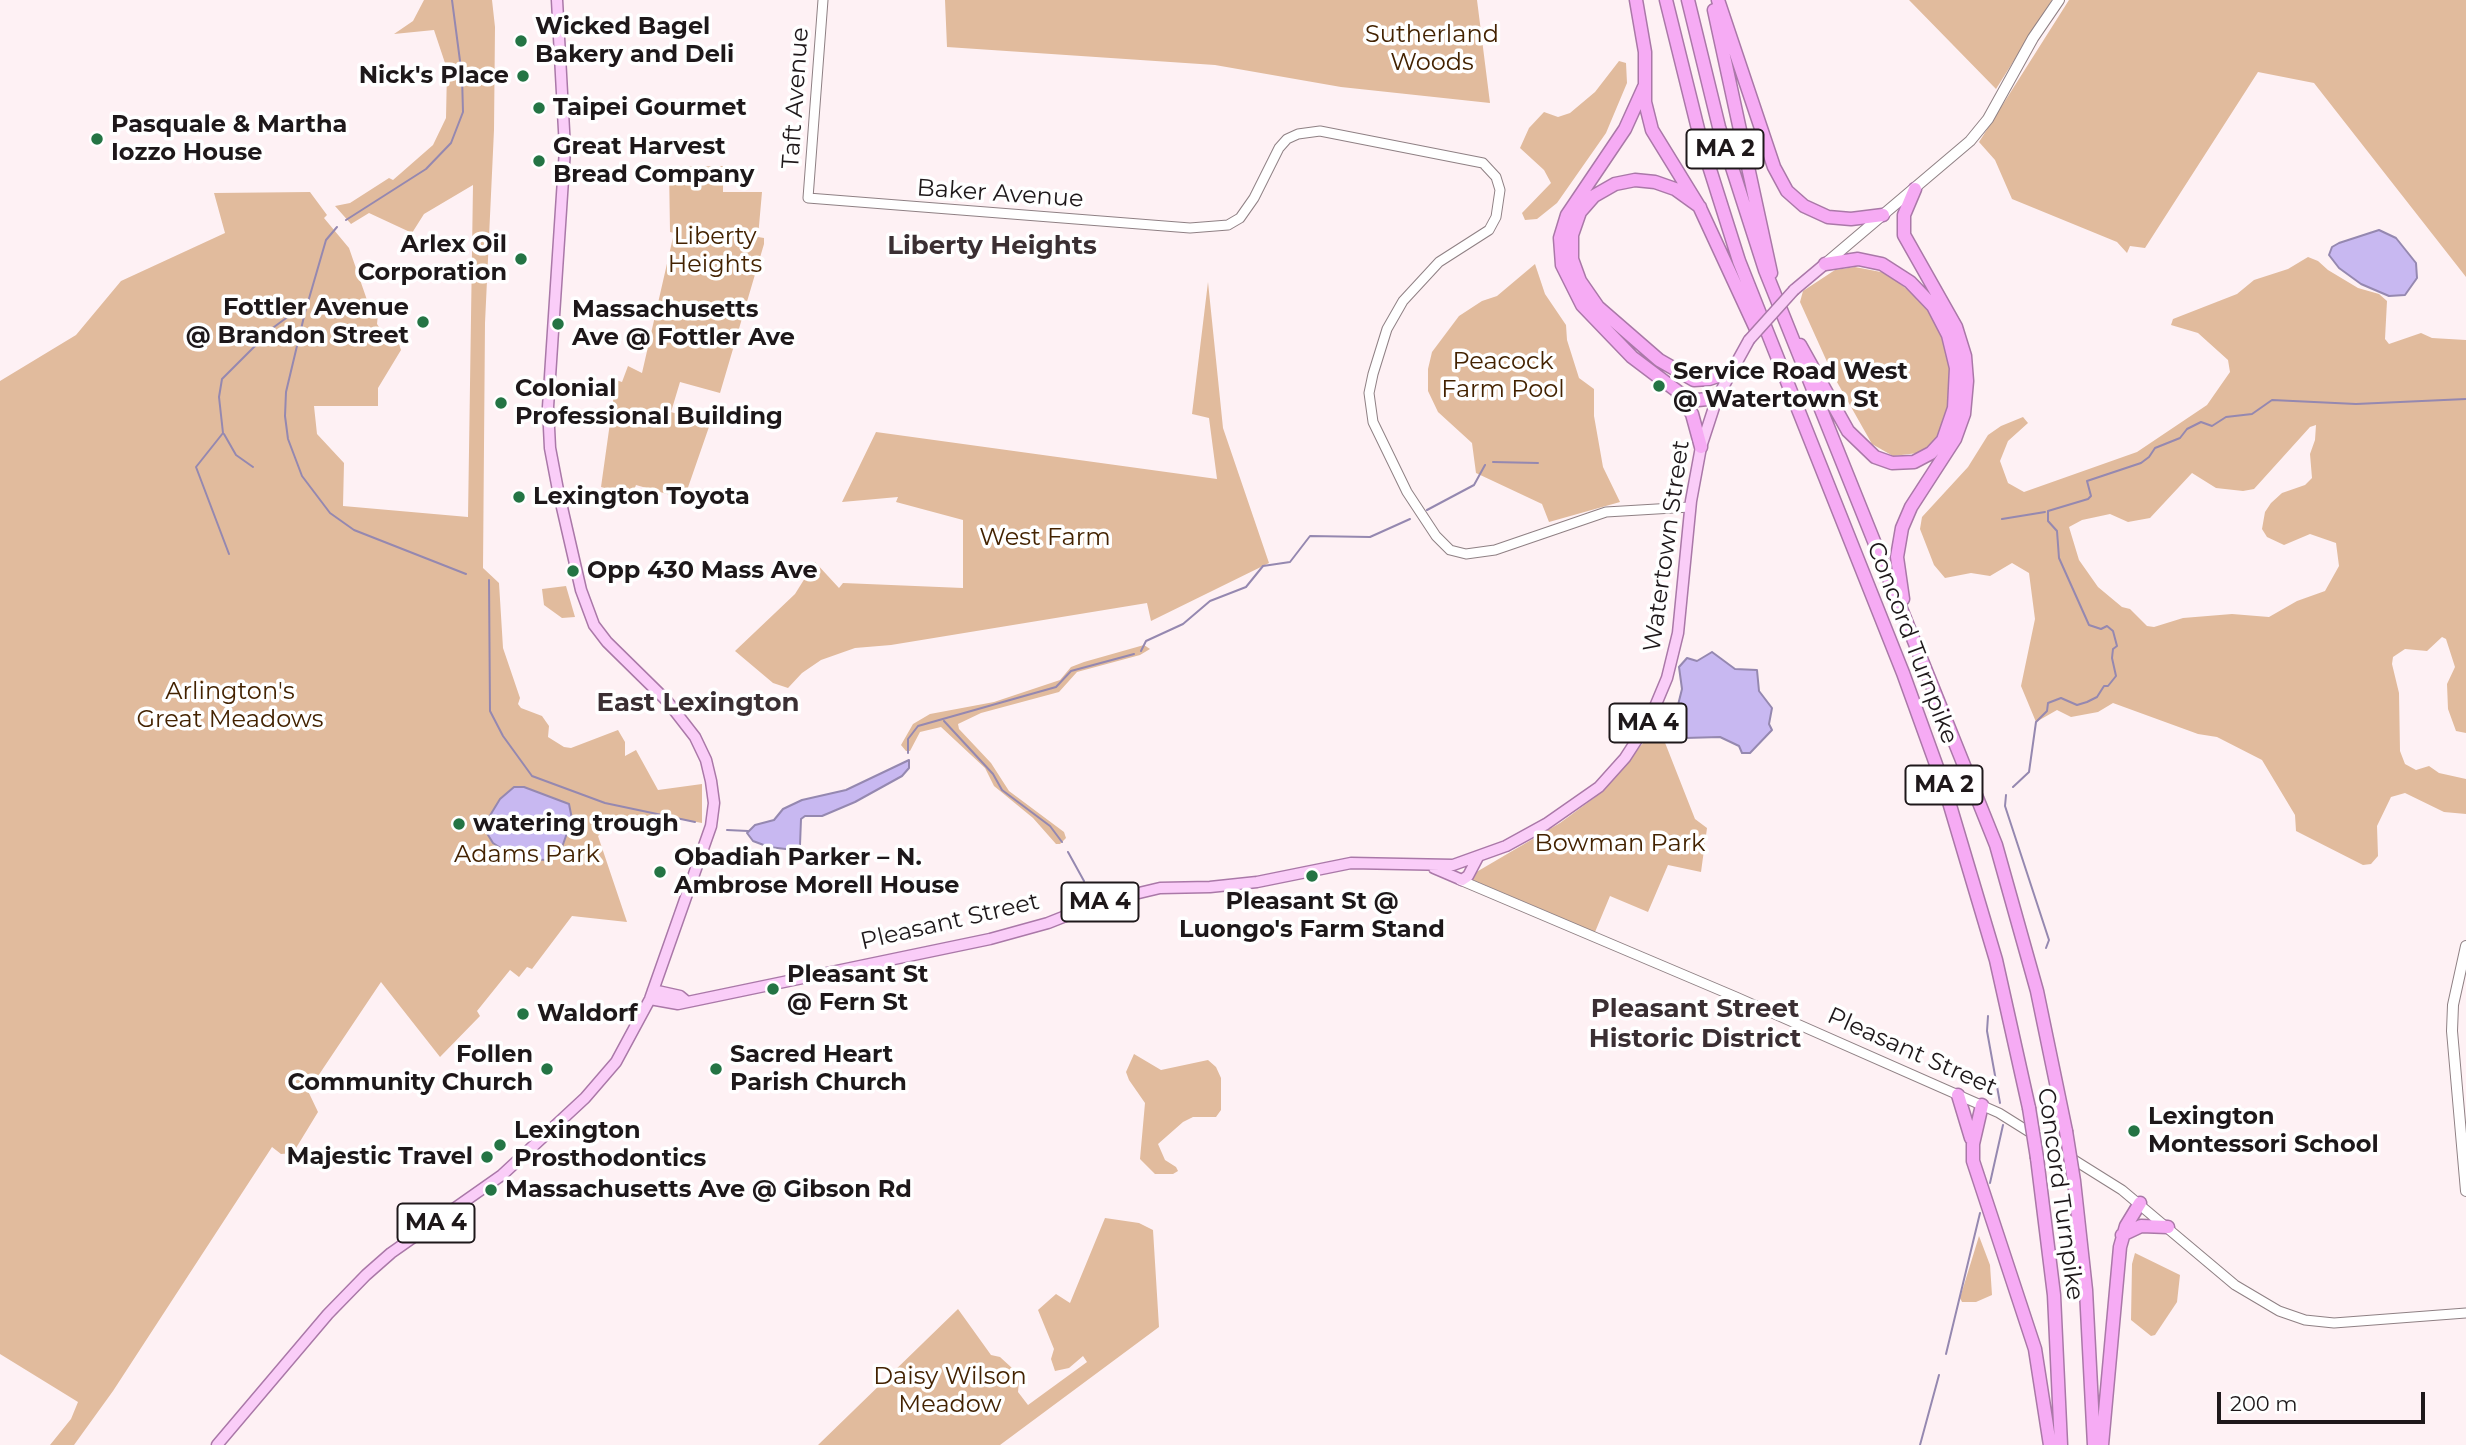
<!DOCTYPE html>
<meta charset="utf-8">
<style>
body{margin:0}
#map{position:relative;width:2466px;height:1445px;overflow:hidden;background:#fef1f4;font-family:Montserrat,sans-serif}
canvas{display:block}
.scale{position:absolute;left:2217px;top:1392px;width:208px;height:32px;box-sizing:border-box;border:4px solid #1e181a;border-top:0;padding-left:9px;font-size:21px;line-height:24px;white-space:nowrap;color:#1e181a;-webkit-text-stroke:5px #fff;paint-order:stroke}
</style>
<div id="map">
<canvas width="2466" height="1445"></canvas>
<div class="scale">200 m</div>
</div>
<script>
const ctx = document.querySelector('canvas').getContext('2d');
ctx.lineJoin = 'round';
function paint(path, color) {
  ctx.fillStyle = color;
  ctx.fill(path, 'evenodd');
}
function shape(rows) {
  const path = new Path2D();
  for (const r of rows) {
    path.moveTo(r[0], r[1]);
    for (let i = 2; i < r.length; i += 2) path.lineTo(r[i], r[i + 1]);
  }
  return path;
}
function trace(path, color, width, dash) {
  ctx.strokeStyle = color;
  ctx.lineWidth = width;
  ctx.lineCap = dash ? 'butt' : 'round';
  ctx.setLineDash(dash || []);
  ctx.stroke(path);
}
function write(font, color, halo, rows, align = 'center') {
  ctx.font = font + ' Montserrat,sans-serif';
  ctx.lineWidth = 7;
  ctx.setLineDash([]);
  ctx.textBaseline = 'middle';
  ctx.strokeStyle = halo;
  ctx.fillStyle = color;
  for (const [text, x, y, turn = 0] of rows) {
    ctx.save();
    ctx.translate(x, y);
    ctx.rotate((+turn || 0) * Math.PI / 180);
    ctx.textAlign = isNaN(turn) ? turn : align;
    if (halo) ctx.strokeText(text, 0, 0);
    ctx.fillText(text, 0, 0);
    ctx.restore();
  }
}
paint(shape([
 [424,0,492,0,495,27,494,130,485,323,483,568,499,583,503,648,520,698,518,704,521,708,542,716,549,726,548,737,564,747,571,748,618,730,625,742,625,756,636,750,658,790,702,784,702,823,665,816,665,819,633,819,608,827,598,836,627,922,572,916,532,969,527,967,519,977,510,970,477,1011,480,1016,440,1057,381,982,308,1091,318,1112,293,1153,281,1154,272,1147,113,1391,74,1445,50,1445,71,1419,78,1402,0,1354,0,381,76,335,121,281,225,233,214,193,310,192,327,215,324,218,349,248,367,300,378,314,377,324,381,330,398,341,401,350,378,388,378,406,314,406,317,434,344,463,343,506,468,517,473,185,424,214,412,233,369,213,351,224,335,206,350,203,389,178,393,180,433,145,446,118,447,69,434,30,394,34,413,21],
 [945,0,1477,0,1490,103,1341,87,1215,65,947,47],
 [1909,0,2052,0,1996,89],
 [2069,0,2466,0,2466,277,2314,83,2258,72,2145,248,2130,246,2127,253,2117,242,2012,199,1995,160,1979,142],
 [1619,61,1626,63,1627,83,1606,133,1557,203,1537,219,1525,220,1522,213,1551,183,1544,170,1520,148,1529,128,1544,112,1558,117,1570,113,1595,92],
 [723,166,723,192,762,192,758,237,764,238,764,244,720,393,680,382,671,412,710,424,684,499,636,485,632,495,601,487,616,380,622,382,628,366,642,373,674,233,670,232,669,167],
 [2308,257,2318,261,2328,270,2358,288,2379,294,2387,301,2385,339,2389,344,2421,333,2432,338,2466,340,2466,733,2456,731,2448,709,2447,684,2455,667,2446,639,2442,637,2427,651,2405,649,2393,657,2392,664,2399,693,2400,751,2405,764,2416,770,2429,766,2439,773,2466,779,2466,814,2444,812,2405,793,2391,797,2377,826,2378,856,2371,864,2363,865,2296,831,2295,815,2262,760,2217,737,2198,734,2113,703,2098,712,2071,717,2057,710,2036,722,2021,686,2035,619,2029,573,2012,563,1990,576,1971,573,1945,578,1934,565,1920,529,1922,517,1968,467,1988,435,2001,426,2023,417,2028,423,2008,441,2000,461,2008,483,2024,492,2137,452,2207,405,2230,372,2228,360,2198,333,2171,325,2173,319,2237,294,2254,280,2288,269],
 [2316,425,2315,440,2310,454,2312,478,2305,485,2282,493,2271,503,2265,512,2262,529,2267,537,2284,545,2310,534,2336,543,2339,566,2325,591,2297,601,2269,617,2232,614,2183,618,2154,627,2147,626,2130,609,2122,607,2098,587,2079,560,2069,527,2082,520,2110,514,2128,522,2150,518,2192,473,2216,488,2243,491,2254,489,2310,427],
 [1535,264,1545,294,1566,325,1567,340,1579,378,1594,389,1594,416,1603,467,1620,502,1549,522,1542,504,1476,473,1472,443,1438,412,1428,391,1428,369,1432,352,1459,316,1482,301,1497,296],
 [1855,267,1886,273,1926,304,1941,328,1951,359,1949,407,1941,432,1931,445,1918,453,1893,456,1872,444,1833,375,1800,302,1803,291,1835,270],
 [1208,282,1223,428,1269,563,1151,621,1147,603,891,645,855,648,821,660,802,673,788,688,773,683,735,651,795,594,815,562,839,588,843,583,963,588,963,520,896,502,898,497,842,502,876,432,1217,479,1209,418,1192,414],
 [566,586,575,617,562,618,544,605,542,589],
 [1144,645,1150,649,1140,655,1077,672,1059,692,981,713,958,724,959,729,991,763,1009,791,1064,832,1066,838,1060,844,1056,844,1033,818,994,786,985,768,941,727,920,732,910,751,906,751,901,745,913,724,930,714,994,702,1060,680,1071,667,1084,662],
 [1654,731,1662,735,1695,819,1707,828,1701,872,1668,865,1648,912,1610,896,1595,932,1473,880,1473,874,1560,823,1594,798],
 [1134,1054,1161,1070,1208,1060,1216,1067,1221,1078,1221,1110,1216,1117,1193,1117,1183,1122,1158,1144,1165,1160,1176,1167,1178,1171,1173,1174,1155,1174,1140,1159,1145,1103,1129,1080,1126,1072],
 [1105,1218,1139,1223,1153,1230,1159,1327,1000,1445,818,1445,958,1309,991,1355,1000,1357,1012,1368,1019,1381,1018,1392,1028,1405,1087,1362,1083,1356,1069,1368,1055,1371,1051,1359,1054,1349,1038,1310,1056,1294,1070,1303],
 [1979,1236,1990,1265,1992,1295,1976,1302,1962,1302,1960,1298],
 [2135,1253,2180,1275,2177,1302,2155,1335,2151,1336,2131,1320,2132,1264]
]), '#e1bb9d');
const water = shape([
 [2379,230,2396,238,2416,263,2417,278,2405,295,2389,296,2361,284,2339,268,2329,255,2332,247,2339,243,2379,230],
 [1712,652,1735,669,1757,670,1759,691,1772,708,1769,724,1772,730,1750,753,1742,753,1739,746,1720,737,1685,738,1678,726,1676,713,1682,689,1679,667,1687,658,1697,661,1712,652],
 [909,760,909,768,902,776,855,802,822,816,805,816,801,819,800,845,794,850,769,847,753,841,747,833,755,825,774,820,783,809,802,800,846,790,909,760],
 [514,787,524,787,569,804,572,819,561,850,549,860,517,859,493,843,483,827,500,799,514,787]
]);
paint(water, '#c8b8f1');
trace(water, '#9588b0', 2);
trace(shape([
 [346,220,426,169,451,143,463,112,462,76,452,0],
 [307,304,286,392,285,416,288,439,302,476,330,513,354,530,466,574],
 [224,434,236,455,253,467],
 [1493,462,1538,463],
 [1427,510,1474,485,1485,465],
 [2002,519,2045,512],
 [229,554,196,467,223,433,219,397,222,379,274,327,308,302,326,240,337,227],
 [489,580,490,711,503,736,532,776,605,803,695,822],
 [1141,651,1146,641,1183,624,1210,601,1246,587,1263,566,1290,562,1310,536,1370,537,1410,519],
 [944,721,993,774,1002,790,1050,826,1062,842],
 [908,753,908,739,918,726,1056,687,1071,671,1134,654],
 [2013,787,2029,772,2036,722,2047,711,2048,703,2061,698,2077,705,2087,702,2097,697,2104,686,2108,686,2116,676,2112,658,2113,649,2117,646,2113,631,2107,626,2101,629,2089,625,2059,558,2057,531,2048,521,2048,511,2088,499,2091,496,2087,481,2141,463,2149,457,2155,448,2180,438,2187,429,2201,422,2212,426,2226,417,2252,414,2272,400,2356,404,2466,399],
 [2006,795,2005,806,2049,940,2046,948],
 [727,830,748,831],
 [1068,852,1084,881],
 [1988,1016,1987,1031,2000,1103],
 [1990,1183,2003,1125],
 [1946,1354,1980,1213],
 [1920,1445,1939,1375]
]), '#9588b0', 2);
const tertiary = shape([
 [823,0,808,198,1190,228,1228,225,1240,218,1254,198,1279,148,1287,139,1298,134,1320,131,1483,163,1496,177,1500,190,1496,217,1489,230,1439,262,1403,301,1387,329,1373,374,1369,393,1373,422,1407,492,1436,536,1450,550,1466,554,1495,550,1606,512,1690,507],
 [1460,880,1736,997,1999,1113,2122,1190,2235,1285,2279,1311,2305,1320,2334,1323,2466,1313]
]);
const secondary = shape([
 [1826,263,1970,141,1988,119,2033,38,2059,0],
 [2466,946,2453,1005,2452,1031,2466,1191]
]);
const primary = shape([
 [1794,290,1825,264],
 [1434,868,1462,880,1468,876,1478,857],
 [653,990,680,996,686,1001],
 [650,999,678,1004,990,939,1048,923,1101,902,1160,888,1210,887,1257,882,1351,863,1453,865,1506,846,1546,824,1599,787,1625,758,1649,721,1667,678,1678,633,1691,501,1701,447,1717,398,1749,340],
 [217,1445,328,1314,366,1275,391,1253,502,1175,585,1098,616,1062,650,999,711,826,714,803,711,781,706,760,695,737,667,701,607,642,594,625,581,590,558,490,550,448,548,407,565,149,557,0]
]);
const motorway = shape([
 [1636,0,1645,52,1645,102,1652,130,1700,208,1756,329],
 [1666,0,1701,141,1739,261,1903,673,1946,792,1996,960,2029,1108],
 [1688,0,1719,127,1765,270,1996,845,2037,991,2066,1131],
 [1718,0,1774,167,1787,191,1804,206,1828,217,1851,219,1883,215],
 [1714,10,1771,273],
 [1644,87,1625,129,1567,215,1560,238,1562,265,1582,305,1632,357,1685,397,1698,400,1717,398],
 [1700,207,1675,189,1655,182,1635,180,1615,184,1594,196,1580,212,1572,235,1572,259,1580,281,1598,307,1659,360,1694,380,1709,379,1730,372],
 [1800,345,1848,431,1875,457,1892,463,1914,462,1931,453,1943,440,1954,408,1956,368,1948,335,1933,306,1910,282,1882,264,1858,259,1825,264],
 [1678,394,1692,414,1701,447],
 [1903,599,1897,557,1902,528,1911,507,1955,439,1964,414,1967,381,1965,356,1956,327,1904,235,1904,215,1915,189],
 [1958,1095,1971,1138],
 [1982,1105,1973,1144,1973,1161,2035,1349,2050,1445],
 [2037,1158,2054,1295,2061,1445],
 [2074,1181,2086,1290,2094,1445],
 [2122,1235,2141,1226,2168,1227],
 [2102,1445,2120,1247,2126,1226,2140,1203]
]);
trace(tertiary, '#8f8084', 11);
trace(secondary, '#8f8084', 12);
trace(primary, '#aa78a8', 13);
trace(motorway, '#aa78a8', 15);
trace(tertiary, '#fff', 9);
trace(secondary, '#fff', 10);
trace(primary, '#facdf8', 10);
trace(motorway, '#f6abf4', 12);
const primaryBridge = shape([
 [1749,340,1794,290]
]);
const motorwayBridge = shape([
 [2029,1108,2037,1158],
 [2066,1131,2074,1181]
]);
trace(primaryBridge, '#aa78a8', 13, []);
trace(motorwayBridge, '#aa78a8', 15, []);
trace(primaryBridge, '#facdf8', 10);
trace(motorwayBridge, '#f6abf4', 12);
for (const [x, y, r, color] of [
 [521,41,7,"#247444"],
 [523,76,7,"#247444"],
 [539,108,7,"#247444"],
 [97,139,7,"#247444"],
 [539,161,7,"#247444"],
 [521,259,7,"#247444"],
 [423,322,7,"#247444"],
 [558,324,7,"#247444"],
 [1659,386,7,"#247444"],
 [501,403,7,"#247444"],
 [519,497,7,"#247444"],
 [573,571,7,"#247444"],
 [459,824,7,"#247444"],
 [660,872,7,"#247444"],
 [1312,876,7,"#247444"],
 [773,989,7,"#247444"],
 [523,1014,7,"#247444"],
 [547,1069,7,"#247444"],
 [716,1069,7,"#247444"],
 [2134,1131,7,"#247444"],
 [500,1145,7,"#247444"],
 [487,1157,7,"#247444"],
 [491,1190,7,"#247444"]
]) {
  const dot = new Path2D();
  dot.arc(x, y, r, 0, 2 * Math.PI);
  ctx.fillStyle = color;
  ctx.fill(dot);
  trace(dot, '#fff', 2.5);
}
for (const [x, y, w] of [
 [1725,149,77],
 [1648,723,77],
 [1944,785,77],
 [1100,902,77],
 [436,1223,77]
]) {
  const box = new Path2D();
  box.roundRect(x - w / 2, y - 19.5, w, 39, 5);
  ctx.fillStyle = '#fff';
  ctx.fill(box);
  trace(box, '#1e181a', 2);
}
write('bold 23px', '#1e181a', null, [
 ["MA 2",1725,149],
 ["MA 4",1648,723],
 ["MA 2",1944,785],
 ["MA 4",1100,902],
 ["MA 4",436,1223]
]);
write('bold 24px', '#1e181a', '#fff', [
 ["Wicked Bagel",535,27],
 ["Bakery and Deli",535,55],
 ["Nick's Place",509,76,"right"],
 ["Taipei Gourmet",553,108],
 ["Pasquale & Martha",111,125],
 ["Iozzo House",111,153],
 ["Great Harvest",553,147],
 ["Bread Company",553,175],
 ["Arlex Oil",507,245,"right"],
 ["Corporation",507,273,"right"],
 ["Fottler Avenue",409,308,"right"],
 ["@ Brandon Street",409,336,"right"],
 ["Massachusetts",572,310],
 ["Ave @ Fottler Ave",572,338],
 ["Service Road West",1673,372],
 ["@ Watertown St",1673,400],
 ["Colonial",515,389],
 ["Professional Building",515,417],
 ["Lexington Toyota",533,497],
 ["Opp 430 Mass Ave",587,571],
 ["watering trough",473,824],
 ["Obadiah Parker – N.",674,858],
 ["Ambrose Morell House",674,886],
 ["Pleasant St @",1312,902,"center"],
 ["Luongo's Farm Stand",1312,930,"center"],
 ["Pleasant St",787,975],
 ["@ Fern St",787,1003],
 ["Waldorf",537,1014],
 ["Follen",533,1055,"right"],
 ["Community Church",533,1083,"right"],
 ["Sacred Heart",730,1055],
 ["Parish Church",730,1083],
 ["Lexington",2148,1117],
 ["Montessori School",2148,1145],
 ["Lexington",514,1131],
 ["Prosthodontics",514,1159],
 ["Majestic Travel",473,1157,"right"],
 ["Massachusetts Ave @ Gibson Rd",505,1190]
], 'left');
write('24px', '#432201', '#fff', [
 ["Sutherland",1432,35],
 ["Woods",1432,63],
 ["Liberty",715,237],
 ["Heights",715,265],
 ["Peacock",1503,362],
 ["Farm Pool",1503,390],
 ["West Farm",1045,538],
 ["Arlington's",230,692],
 ["Great Meadows",230,720],
 ["Bowman Park",1620,844],
 ["Adams Park",527,855],
 ["Daisy Wilson",950,1377],
 ["Meadow",950,1405]
]);
write('24px', '#1e181a', '#fff', [
 ["Taft Avenue",796,98,-86],
 ["Baker Avenue",1000,194,4],
 ["Watertown Street",1667,546,-82],
 ["Concord Turnpike",1912,643,69],
 ["Pleasant Street",950,922,-13],
 ["Pleasant Street",1912,1052,24],
 ["Concord Turnpike",2060,1194,82]
]);
write('bold 26px', '#3b2f33', '#fff', [
 ["Liberty Heights",992,246],
 ["East Lexington",698,703],
 ["Pleasant Street",1695,1009],
 ["Historic District",1695,1039]
]);
</script>
